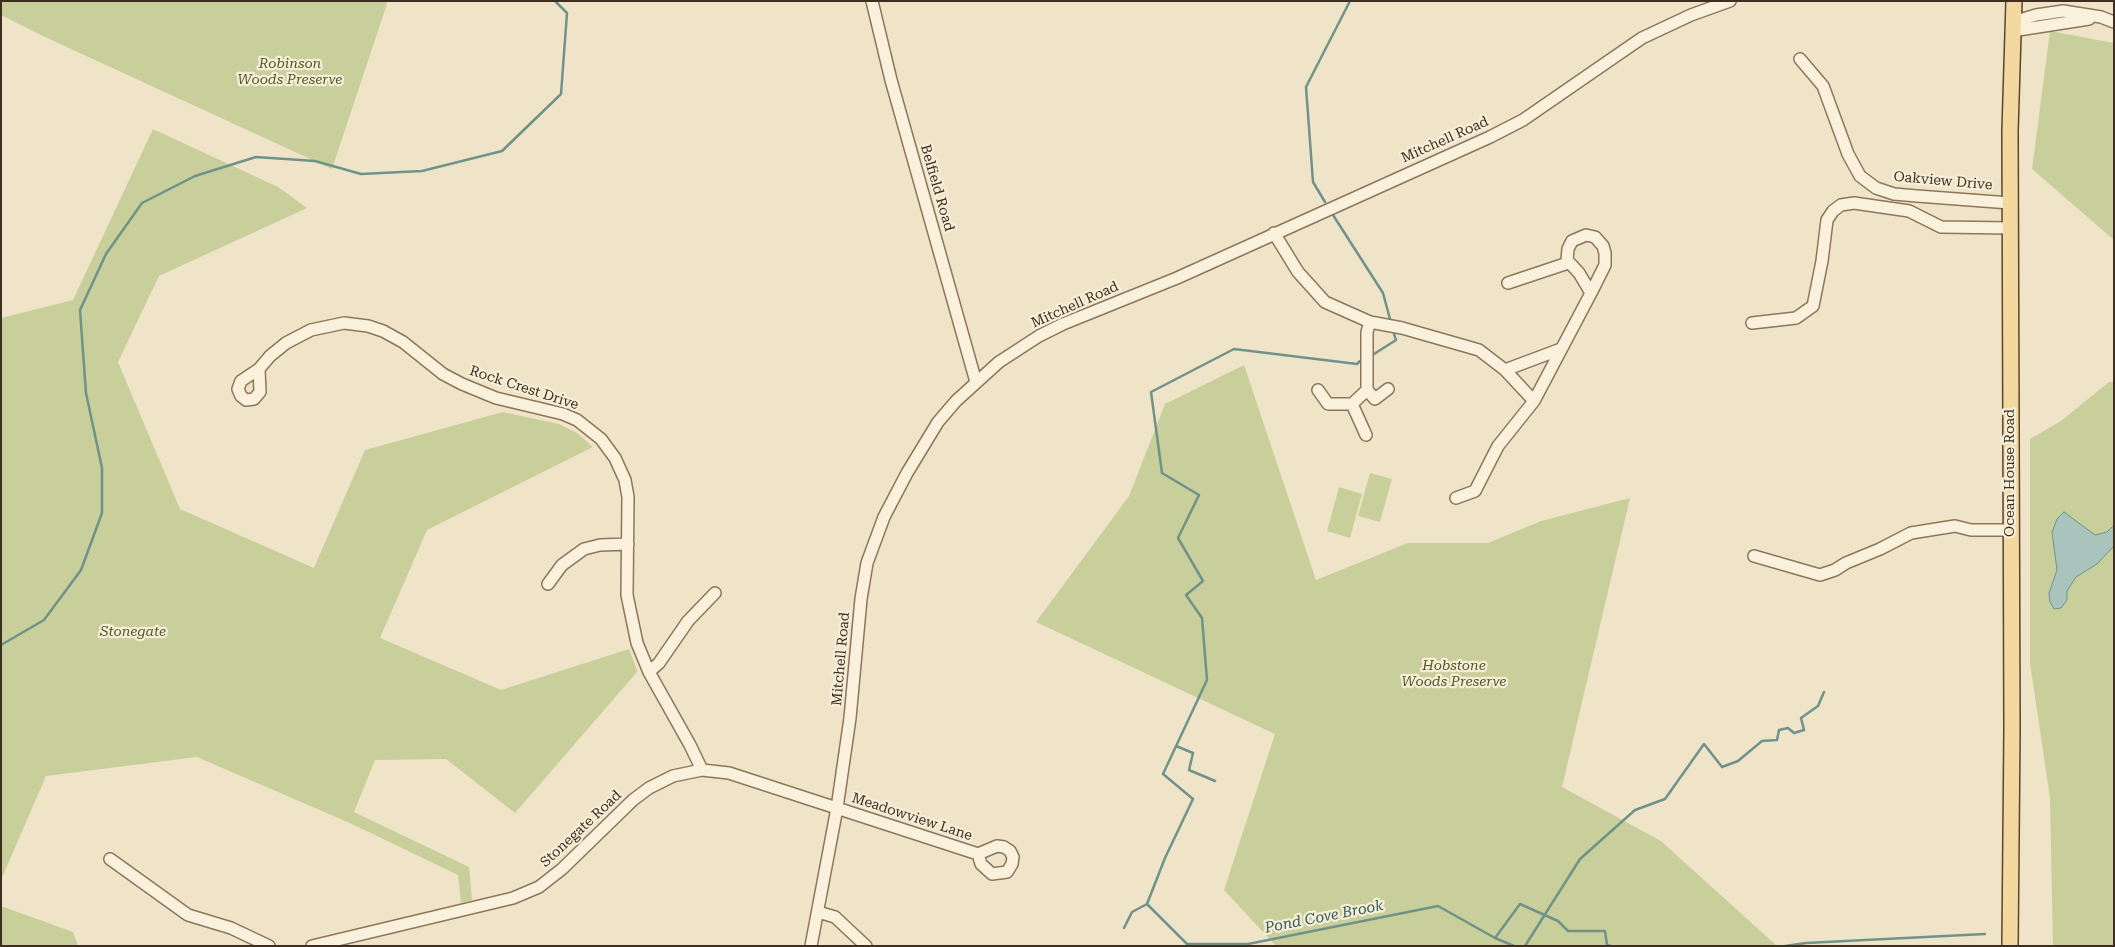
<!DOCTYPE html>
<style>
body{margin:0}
#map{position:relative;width:2115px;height:947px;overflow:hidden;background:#f0e4c8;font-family:"Roboto Serif",serif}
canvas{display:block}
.frame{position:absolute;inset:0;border:2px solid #3d2e20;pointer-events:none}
</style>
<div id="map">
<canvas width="2115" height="947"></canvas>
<div class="frame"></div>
</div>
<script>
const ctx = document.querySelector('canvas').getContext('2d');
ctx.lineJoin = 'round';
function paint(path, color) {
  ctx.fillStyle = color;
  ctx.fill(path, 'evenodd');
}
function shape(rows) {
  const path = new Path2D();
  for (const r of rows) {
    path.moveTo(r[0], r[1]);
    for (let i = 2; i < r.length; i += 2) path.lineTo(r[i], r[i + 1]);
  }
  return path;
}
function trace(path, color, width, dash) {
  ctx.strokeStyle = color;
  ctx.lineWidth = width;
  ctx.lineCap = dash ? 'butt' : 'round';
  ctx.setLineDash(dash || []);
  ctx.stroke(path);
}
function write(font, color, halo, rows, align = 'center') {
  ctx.font = font + ' "Roboto Serif",serif';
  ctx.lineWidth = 4.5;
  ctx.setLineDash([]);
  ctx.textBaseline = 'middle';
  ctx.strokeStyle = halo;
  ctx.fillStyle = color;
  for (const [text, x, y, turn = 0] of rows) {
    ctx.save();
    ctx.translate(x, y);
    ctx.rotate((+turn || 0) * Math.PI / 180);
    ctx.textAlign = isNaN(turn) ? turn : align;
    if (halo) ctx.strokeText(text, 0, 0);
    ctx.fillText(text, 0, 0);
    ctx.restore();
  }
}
paint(shape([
 [1,1,388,1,332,169,45,37,1,15],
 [2050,31,2114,43,2114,240,2032,169],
 [153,129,278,187,307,208,159,276,118,362,180,509,314,568,365,450,503,412,559,424,577,433,593,447,427,530,380,638,501,690,629,649,636,667,637,672,515,813,446,759,375,760,354,812,469,867,472,900,461,903,458,875,352,824,197,757,46,776,1,880,1,318,73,300],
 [1244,365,1316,580,1408,543,1488,543,1541,521,1630,498,1562,787,1661,841,1777,946,1276,946,1224,890,1275,734,1036,622,1129,496,1165,404],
 [2109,382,2114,382,2114,946,2053,946,2050,798,2030,663,2030,439,2061,421],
 [1370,473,1392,479,1380,522,1358,516],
 [1339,487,1362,494,1350,538,1327,531],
 [1,906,73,932,78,946,1,946]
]), '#c9cf9b');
const water = shape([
 [2064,512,2095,535,2107,532,2114,525,2114,546,2097,564,2076,577,2067,591,2067,600,2061,608,2054,609,2050,602,2049,593,2057,570,2052,532,2057,519,2064,512]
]);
paint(water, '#a9c4bc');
trace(water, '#6f938a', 1);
trace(shape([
 [1325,202,1313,182,1306,87,1350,1],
 [1333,215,1383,293,1390,319],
 [1374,354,1396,340,1394,334],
 [1360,361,1357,364,1234,349,1151,392,1162,473,1199,495,1178,538,1203,581,1186,595,1202,618,1207,680,1163,774,1193,799,1165,858,1147,904,1187,944,1248,944,1438,906,1495,938,1514,946],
 [1,645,44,620,81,570,102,513,102,468,86,393,80,310,106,254,142,203,195,176,256,157,315,161,361,174,422,171,502,151,561,94,567,13,555,1],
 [1176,746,1193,753,1189,770,1215,781],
 [1124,928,1132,912,1147,904],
 [1495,938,1520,904,1558,921,1568,931,1605,931,1607,945,1611,946],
 [1525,946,1580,859,1635,810,1665,799,1704,744,1722,767,1738,761,1762,741,1777,740,1779,730,1788,728,1794,733,1804,730,1801,718,1818,706,1824,692],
 [1785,946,1806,943,1985,934]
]), '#6f938a', 2.5);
const minor = shape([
 [872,1,891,80,976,382],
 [2013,22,2036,15,2063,11,2101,17,2114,22],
 [2012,31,2089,19],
 [1800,59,1823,86,1848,154,1860,176,1876,188,1894,194,1917,196,2010,203],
 [1274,233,1298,272,1325,302,1370,322,1402,328,1479,350,1505,370,1534,401],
 [1508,283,1568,263],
 [1752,323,1796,318,1813,306,1822,261,1827,220,1833,211,1841,205,1854,203,1909,211,1941,227,2010,228],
 [259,369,270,356,286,343,311,330,344,323,368,326,383,331,403,342,443,374,462,384,496,398,563,414,577,420,601,439,615,458,625,480,628,497,627,595,637,643,649,672,690,745,702,770],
 [259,369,260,392,254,399,246,400,241,396,238,389,241,381,259,369],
 [1505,370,1561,349],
 [1318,390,1328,404,1352,404,1367,390,1367,332,1370,322],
 [1367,390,1375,399,1388,389],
 [1352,404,1366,435],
 [1456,498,1475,491,1498,446,1534,401,1591,293,1579,273,1567,260,1568,249,1572,241,1586,235,1595,237,1603,246,1605,253,1605,265,1591,293],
 [1754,556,1820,575,1835,570,1846,563,1880,549,1911,533,1955,526,1971,530,2011,530],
 [548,584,562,565,584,549,600,545,628,544],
 [649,672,659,663,688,621,715,593],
 [997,846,1004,847,1010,851,1013,857,1012,864,1007,872,992,874,981,864,978,854,997,846],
 [110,859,188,915,231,928,269,946],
 [818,912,835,917,866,946],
 [312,946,513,898,539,887,562,869,633,800,649,788,673,776,702,770,729,773,978,854],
 [811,946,837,808,850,718,861,599,867,563,884,517,907,473,938,422,956,401,999,362,1039,336,1063,324,1177,278,1490,137,1523,120,1642,38,1691,15,1730,1]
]);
const major = shape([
 [2010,946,2012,729,2010,131,2014,1]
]);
trace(minor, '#8d765c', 14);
trace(major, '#5b4430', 18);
trace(minor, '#faf1dc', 11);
trace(major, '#f3d9a0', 15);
write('italic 14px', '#4d5a26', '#f7eed8', [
 ["Robinson",290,64],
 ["Woods Preserve",290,80],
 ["Stonegate",133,632],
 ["Hobstone",1454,666],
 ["Woods Preserve",1454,682]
]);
write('14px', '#3d2e20', '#f7eed8', [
 ["Mitchell Road",1445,140,-24],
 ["Oakview Drive",1943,181,5],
 ["Belfield Road",937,188,74],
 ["Mitchell Road",1075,305,-24],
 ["Rock Crest Drive",524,388,18],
 ["Ocean House Road",2010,473,-90],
 ["Mitchell Road",841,659,-85],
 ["Meadowview Lane",912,817,18],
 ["Stonegate Road",581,829,-43]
]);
write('italic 15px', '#2f5d5a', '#f7eed8', [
 ["Pond Cove Brook",1324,917,-11]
]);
</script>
